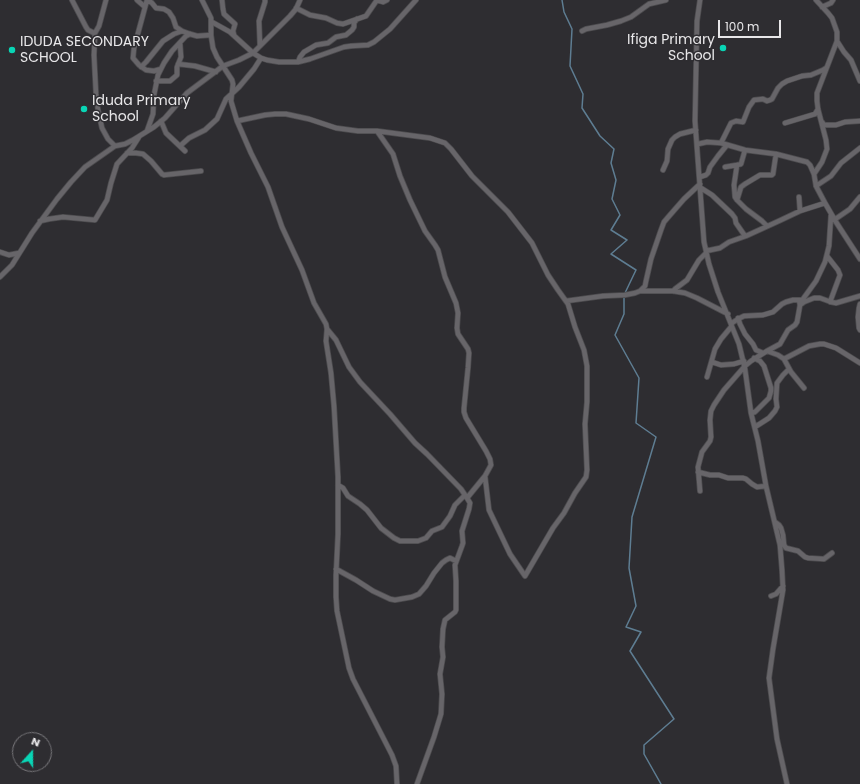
<!DOCTYPE html>
<style>
body{margin:0}
#map{position:relative;width:860px;height:784px;overflow:hidden;background:#2e2d31;font-family:Poppins,sans-serif}
canvas{display:block}
.north{position:absolute;left:12px;top:732px;width:40px;height:40px;box-sizing:border-box;background:#2e2d31;border:1px solid #78777b;border-radius:50%;rotate:21deg;font-size:11px;font-weight:700;line-height:16px;text-align:center;color:#e8e7e9}
.north::after{content:'';display:block;margin:auto;width:14px;height:18px;background:#09d5b5;clip-path:polygon(50% 0,100% 100%,50% 72%,0 100%)}
.scale{position:absolute;left:718px;top:20px;width:63px;height:18px;box-sizing:border-box;border:2px solid #e8e7e9;border-top:0;padding-left:5px;font-size:12px;line-height:14px;white-space:nowrap;color:#e8e7e9;-webkit-text-stroke:3px #2e2d31;paint-order:stroke}
</style>
<div id="map">
<canvas width="860" height="784"></canvas>
<div class="north">N</div>
<div class="scale">100 m</div>
</div>
<script>
const ctx = document.querySelector('canvas').getContext('2d');
ctx.lineJoin = 'round';
function shape(rows) {
  const path = new Path2D();
  for (const r of rows) {
    path.moveTo(r[0], r[1]);
    for (let i = 2; i < r.length; i += 2) path.lineTo(r[i], r[i + 1]);
  }
  return path;
}
function trace(path, color, width, dash) {
  ctx.strokeStyle = color;
  ctx.lineWidth = width;
  ctx.lineCap = dash ? 'butt' : 'round';
  ctx.setLineDash(dash || []);
  ctx.stroke(path);
}
function write(font, color, halo, rows, align = 'center') {
  ctx.font = font + ' Poppins,sans-serif';
  ctx.lineWidth = 3;
  ctx.setLineDash([]);
  ctx.textBaseline = 'middle';
  ctx.strokeStyle = halo;
  ctx.fillStyle = color;
  for (const [text, x, y, turn = 0] of rows) {
    ctx.save();
    ctx.translate(x, y);
    ctx.rotate((+turn || 0) * Math.PI / 180);
    ctx.textAlign = isNaN(turn) ? turn : align;
    if (halo) ctx.strokeText(text, 0, 0);
    ctx.fillText(text, 0, 0);
    ctx.restore();
  }
}
trace(shape([
 [562,0,564,12,572,29,570,66,583,94,582,108,600,136,614,149,611,163,616,180,612,199,620,215,611,230,627,240,611,254,636,270,625,293],
 [624,297,624,314,615,335,639,378,636,423,656,437,632,517,629,568,636,606,626,627,641,632,630,651,674,719,644,745,644,754,661,784]
]), '#5e7d92', 1.5);
const street = shape([
 [72,0,86,27,88,30,94,33],
 [106,0,99,26,95,33,94,55,96,94,98,110,102,128,108,139,115,146],
 [137,0,145,7],
 [147,0,134,48,133,58,139,65,146,70,154,71,161,69],
 [148,0,152,3,156,8,164,9,169,12,173,18,176,27,182,31,190,34,197,36,211,35],
 [202,0,211,18,211,35,213,48,217,57,232,80,233,84,231,101,237,121,251,153,268,187,282,227,302,270,314,303,326,324,327,329,326,341,331,373,334,406,338,477,338,534,336,575,336,597,337,611,349,668,353,679,392,755,396,766,397,784],
 [222,0,223,9,224,14,235,24,233,31,234,35],
 [377,0,383,2,387,0],
 [700,0,697,21,695,121,704,242,709,264,718,292,739,344,745,369,751,413,758,441,766,486,780,545,782,570,783,590,773,649,769,678,777,739,787,784],
 [822,7,831,3,833,0],
 [296,8,310,15,326,18,337,23,343,24,366,16,377,0],
 [212,22,230,32,253,53,261,58,267,60,279,62,298,62,310,59,344,47,351,46,368,45,374,42,390,29,416,0],
 [582,31,586,29,607,25,621,21,631,17,649,4,666,0],
 [837,41,844,52,851,60,860,81],
 [260,46,259,21,265,2,265,0],
 [298,62,300,57,304,52,316,45,328,43,336,37,346,35,352,30,354,27,354,23,357,19],
 [178,64,195,66,216,72],
 [141,67,146,62,163,41,174,34,182,31],
 [156,81,170,81,177,75,177,67,181,57,180,43],
 [161,121,166,133,185,151],
 [237,121,265,115,275,114,286,114,309,119,336,128,358,131,377,131,393,154,400,176,410,200,425,231,435,245,438,250,445,277,456,303,458,313,457,328,458,334,468,349,469,353,468,368,464,408,464,412,466,418,486,451,490,459,491,465,485,476,489,510,510,554,525,576,553,528,564,513,575,493,586,477,587,470,585,424,587,402,587,366,584,350,575,327,568,304,558,290,548,275,532,243,508,212,472,176,451,149,445,143,430,138,377,131],
 [822,122,824,125,836,125,845,122,860,121],
 [785,123,815,114,818,109],
 [147,131,153,114,154,95,158,75,164,63,172,51,186,36,190,34],
 [721,143,731,123,736,121,743,122,749,107,754,100,763,99,767,101,770,100,772,99,778,88,782,84,787,81,802,76,811,75,823,70,826,68],
 [698,144,707,142,721,143,745,150,776,154,807,162,810,165,814,174,816,186,825,203,836,222,860,259],
 [180,146,189,138,205,130,217,119,226,99,239,87,254,69,261,58],
 [127,153,136,153,143,154,151,161,162,174,164,175,201,171],
 [737,165,734,185,735,197,737,200,746,209,762,221,767,226],
 [725,167,737,165,741,164,745,150],
 [663,170,667,161,668,149,672,140,675,137,680,134,696,130],
 [814,174,822,162,827,149,826,140,818,109,817,101,817,93,837,41,837,32,832,18,828,13,816,0],
 [700,177,706,175,708,173,710,167,718,156,727,145],
 [816,186,831,176,841,163,860,148],
 [701,188,712,195,732,214,735,218,736,223,745,236],
 [799,197,800,211],
 [737,200,741,187,745,184,760,175,772,175,773,174,776,154],
 [834,220,850,209,860,197],
 [40,221,49,219,63,217,95,220,107,200,111,183,117,164,132,148,139,137],
 [706,251,720,248,729,242,746,236,781,220,800,211,825,203],
 [0,252,9,255,19,253],
 [827,256,838,270,840,275,830,302],
 [0,277,12,265,32,233,57,199,71,182,85,167,115,146,125,144,133,140,154,127,165,118,187,93,223,66,239,60,253,53,290,16,296,9,300,0],
 [640,291,673,291,685,293,697,298,728,314],
 [673,291,675,289,687,280,699,260,706,253],
 [566,301,603,296,625,295,635,293,640,291,645,286,646,281,651,259,661,230,664,222,670,215,684,199,700,184],
 [860,304,859,308,858,317,859,328,860,330],
 [800,305,804,302,814,298,820,298,831,302,836,303,860,296],
 [738,318,740,324,745,334,753,344,756,350,763,353],
 [327,329,336,340,349,367,360,382,390,414,415,443,427,454,461,489,467,498,470,503,469,509,462,531,463,543,462,546,455,565,456,581,456,610,455,612,445,620,443,629,442,647,443,657,440,674,442,694,441,714,434,737,417,784],
 [767,351,780,344,788,330,795,325,797,322,799,311,800,305,799,300],
 [784,359,791,372,804,388],
 [712,362,721,365,734,364,744,361],
 [707,377,715,349,721,339,731,327,732,323,738,319,744,316,763,315,773,312,782,304,786,302,793,300,802,300,803,299,816,281,825,262,829,246,831,215],
 [751,413,755,412,769,398,771,391,771,388,764,366,760,361,754,358],
 [755,427,769,418,775,411,777,407,776,399,777,383,783,375,789,369],
 [698,472,710,475,719,475,728,478,743,478,746,479,752,484,757,487,766,486],
 [338,485,343,488,348,496,360,504,367,510,381,528,394,538,400,541,418,541,426,538,432,531,442,527,450,516,455,505,465,495],
 [700,491,698,467,702,452,710,441,711,437,710,420,711,411,714,405,724,390,745,366,751,361,767,351,778,355,784,359,809,346,820,344,824,344,836,348,860,363],
 [467,498,485,476],
 [775,522,779,525,781,528,783,535,784,545,786,548,798,551,805,557,808,558,824,559,832,553],
 [336,569,356,580,373,591,390,599,395,600,412,597,419,594,426,586,434,573,442,563,446,560,450,558,456,561],
 [771,596,776,594,783,586]
]);
trace(street, '#4d4c4f', 6);
trace(street, '#676569', 4.5);
for (const [x, y, r, color] of [
 [723,48,4,"#09d5b5"],
 [12,50,4,"#09d5b5"],
 [84,109,4,"#09d5b5"]
]) {
  const dot = new Path2D();
  dot.arc(x, y, r, 0, 2 * Math.PI);
  ctx.fillStyle = color;
  ctx.fill(dot);
  trace(dot, '#2e2d31', 1.5);
}
write('14px', '#e8e7e9', '#2e2d31', [
 ["Ifiga Primary",715,40,"right"],
 ["School",715,56,"right"],
 ["IDUDA SECONDARY",20,42],
 ["SCHOOL",20,58],
 ["Iduda Primary",92,101],
 ["School",92,117]
], 'left');
</script>
